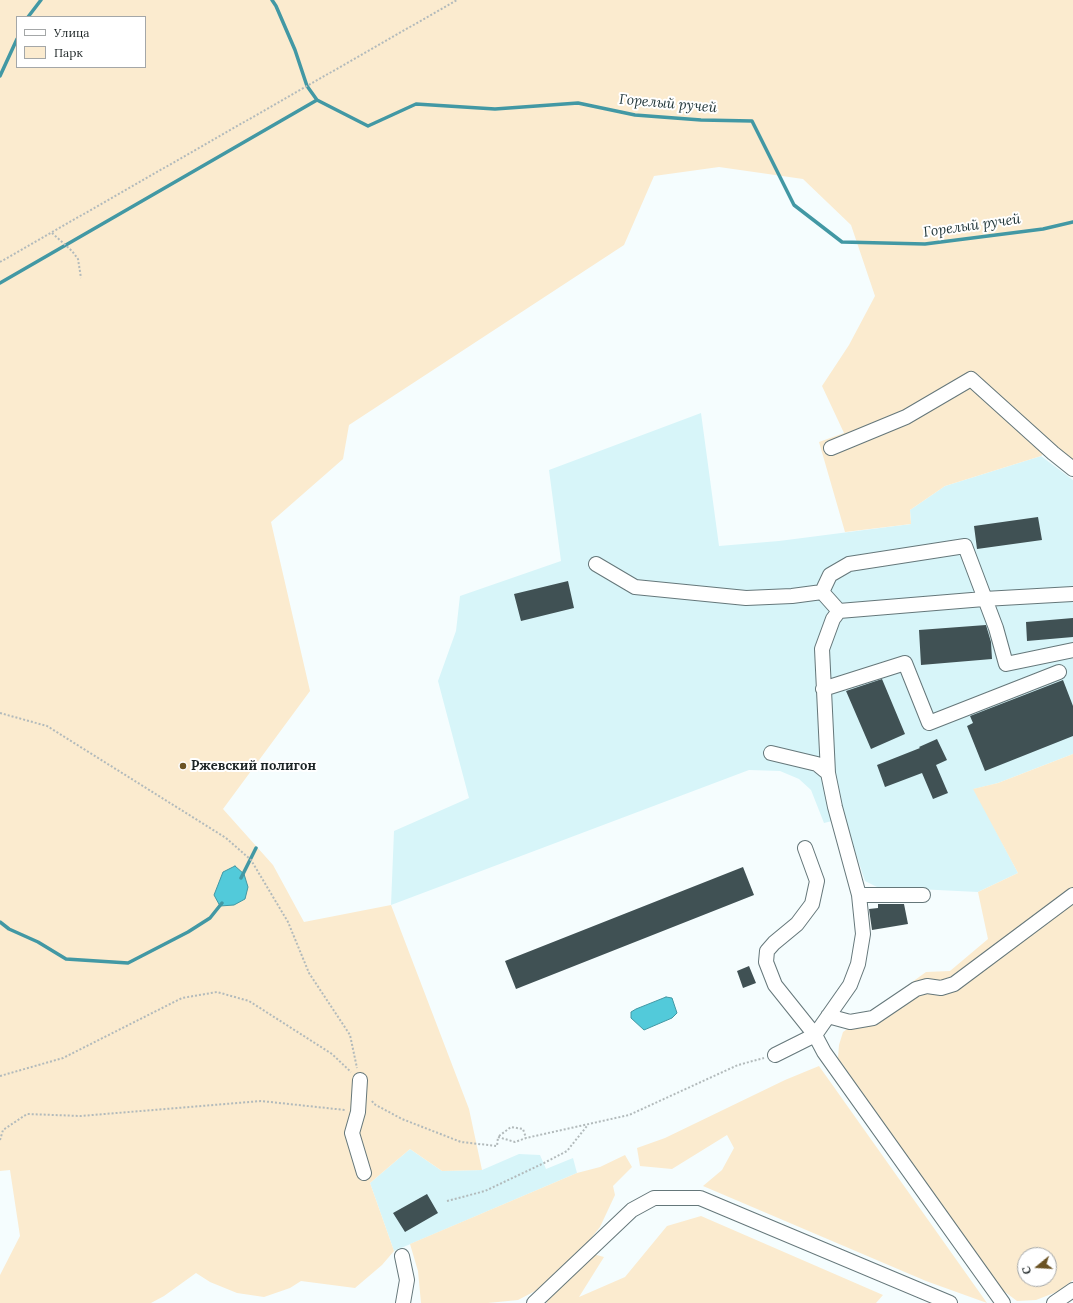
<!DOCTYPE html>
<meta charset="utf-8">
<style>
body{margin:0}
#map{position:relative;width:1073px;height:1303px;overflow:hidden;background:#f5fdfe;font-family:Lora,serif}
canvas{display:block}
.legend{position:absolute;left:16px;top:16px;width:130px;height:52px;box-sizing:border-box;background:#fff;border:1px solid #a4a7a8;margin:0;padding:5px 7px;list-style:none;font-size:12px;color:#1c2425}
.legend li{display:flex;align-items:center;gap:8px;height:20px}
.legend b{width:20px;border:1px solid #a4a7a8}
.north{position:absolute;left:1017px;top:1247px;width:40px;height:40px;box-sizing:border-box;background:#fff;border:1px solid #a4a7a8;border-radius:50%;rotate:252deg;font-size:11px;font-weight:700;line-height:16px;text-align:center;color:#1c2425}
.north::after{content:'';display:block;margin:auto;width:14px;height:18px;background:#6b5324;clip-path:polygon(50% 0,100% 100%,50% 72%,0 100%)}
</style>
<div id="map">
<canvas width="1073" height="1303"></canvas>
<ul class="legend">
<li><b style="height:5px;background:#fff"></b>Улица</li>
<li><b style="height:11px;background:#fbebcf"></b>Парк</li>
</ul>
<div class="north">С</div>
</div>
<script>
const ctx = document.querySelector('canvas').getContext('2d');
ctx.lineJoin = 'round';
function paint(path, color) {
  ctx.fillStyle = color;
  ctx.fill(path, 'evenodd');
}
function shape(rows) {
  const path = new Path2D();
  for (const r of rows) {
    path.moveTo(r[0], r[1]);
    for (let i = 2; i < r.length; i += 2) path.lineTo(r[i], r[i + 1]);
  }
  return path;
}
function trace(path, color, width, dash) {
  ctx.strokeStyle = color;
  ctx.lineWidth = width;
  ctx.lineCap = dash ? 'butt' : 'round';
  ctx.setLineDash(dash || []);
  ctx.stroke(path);
}
function write(font, color, halo, rows, align = 'center') {
  ctx.font = font + ' Lora,serif';
  ctx.lineWidth = 4;
  ctx.setLineDash([]);
  ctx.textBaseline = 'middle';
  ctx.strokeStyle = halo;
  ctx.fillStyle = color;
  for (const [text, x, y, turn = 0] of rows) {
    ctx.save();
    ctx.translate(x, y);
    ctx.rotate((+turn || 0) * Math.PI / 180);
    ctx.textAlign = isNaN(turn) ? turn : align;
    if (halo) ctx.strokeText(text, 0, 0);
    ctx.fillText(text, 0, 0);
    ctx.restore();
  }
}
paint(shape([
 [701,413,719,546,779,541,911,524,910,510,945,486,1041,456,1073,480,1073,754,998,783,974,789,1018,873,978,892,877,887,865,881,844,818,824,823,811,790,799,779,780,771,749,770,391,905,394,831,469,798,438,681,456,631,460,596,561,561,549,470],
 [410,1149,442,1171,482,1170,519,1154,540,1155,546,1169,573,1158,577,1173,394,1251,370,1183]
]), '#d7f5f9');
paint(shape([
 [0,0,1073,0,1073,462,1053,446,1041,456,945,486,910,510,911,524,845,532,819,442,844,433,822,386,849,345,875,296,851,225,803,179,719,167,654,176,624,245,349,425,343,459,271,522,310,691,223,809,273,865,304,922,391,905,469,1109,482,1170,442,1171,410,1149,370,1183,394,1251,382,1265,355,1288,301,1281,290,1288,264,1297,237,1293,210,1282,196,1273,164,1296,151,1303,0,1303,0,1275,20,1236,10,1170,0,1171],
 [17,17,145,17,145,67,17,67],
 [1073,754,1073,1280,1059,1291,1036,1300,1017,1301,1001,1289,838,1058,839,1045,843,1032,926,972,950,971,988,939,978,892,1018,873,973,789,998,783],
 [1025,1255,1049,1255,1049,1279,1025,1279],
 [819,1066,987,1303,926,1281,703,1186,722,1170,734,1148,727,1135,672,1169,640,1166,637,1148,665,1138,785,1080],
 [625,1155,632,1167,613,1186,615,1195,600,1227,580,1252,539,1289,518,1300,488,1303,421,1303,418,1271,410,1244,577,1173,600,1167],
 [701,1216,883,1295,876,1303,547,1303,546,1299,593,1254,604,1257,579,1297,625,1277,667,1226]
]), '#fbebcf');
const water = shape([
 [235,866,244,874,248,887,245,899,234,905,220,906,214,895,223,872,235,866],
 [666,997,672,998,677,1013,672,1018,644,1030,631,1018,631,1012,636,1009,666,997]
]);
paint(water, '#52cada');
trace(water, '#4298a4', 1);
trace(shape([
 [272,0,276,6,295,50,307,86,317,100,368,126,416,104,495,109,578,103,635,115,701,120,752,121,794,205,842,242,925,244,1043,229,1073,222],
 [28,17,41,0],
 [0,76,17,39],
 [0,283,317,100],
 [241,878,256,848],
 [0,922,9,929,38,942,66,959,128,963,188,932,210,918,222,903]
]), '#4298a4', 3.5);
paint(shape([
 [1038,517,1042,540,977,549,974,526],
 [568,581,574,608,521,621,514,594],
 [1073,618,1073,637,1027,641,1026,622],
 [986,625,991,642,992,659,921,665,919,630],
 [882,679,905,734,871,749,846,691],
 [1063,680,1073,706,1073,736,985,771,967,726,973,723,970,716],
 [937,739,947,760,936,765,948,793,933,799,922,773,885,787,877,765,920,748,919,747],
 [743,867,754,895,516,989,505,961],
 [878,904,904,904,908,924,872,930,869,909,878,908],
 [749,966,756,983,743,988,737,971],
 [427,1194,438,1213,405,1232,393,1213]
]), '#405154');
const minor = shape([
 [831,448,906,417,971,379,1053,453,1073,469],
 [596,564,635,587,746,598,792,596,822,592,839,611],
 [822,592,830,575,849,564,965,546,996,628,1006,664,1073,650],
 [823,689,905,663,929,723,1059,672],
 [771,753,817,764,828,773],
 [805,848,817,881,812,904,797,924,774,943,767,951,766,962,775,985,815,1035,824,1052,1003,1303],
 [859,895,923,895],
 [828,1016,850,1022,873,1018,916,989,927,986,941,988,954,984,1073,895],
 [775,1055,815,1035,850,985,858,964,863,934,859,895,835,807,828,773,822,649,833,619,839,611,984,599,1073,594],
 [360,1080,358,1112,352,1133,364,1173],
 [402,1256,407,1280,403,1303],
 [534,1303,632,1210,654,1198,700,1198,950,1303],
 [1054,1303,1073,1290]
]);
trace(minor, '#65777a', 16);
trace(shape([
 [52,233,72,251,78,259,81,278],
 [0,262,457,0],
 [0,713,47,726,226,838,251,860,288,922,309,973,350,1035,357,1068],
 [0,1076,63,1058,182,998,217,992,249,1001,332,1054,351,1072],
 [372,1101,374,1104,402,1119,461,1142,497,1146,498,1137,515,1142,526,1138,629,1115,738,1065,764,1058],
 [499,1136,511,1127,523,1129,526,1138],
 [0,1140,3,1130,27,1114,81,1116,261,1101,345,1110],
 [447,1201,485,1191,544,1163,567,1151,587,1126]
]), '#b2babb', 2, [2, 2]);
trace(minor, '#fff', 14);
for (const [x, y, r, color] of [
 [183,766,4,"#6b5324"]
]) {
  const dot = new Path2D();
  dot.arc(x, y, r, 0, 2 * Math.PI);
  ctx.fillStyle = color;
  ctx.fill(dot);
  trace(dot, '#fff', 1.5);
}
write('bold 13px', '#1c2425', '#fff', [
 ["Ржевский полигон",191,766]
], 'left');
write('italic 14px', '#1d3235', '#fff', [
 ["Горелый ручей",668,104,5],
 ["Горелый ручей",972,226,-8]
]);
</script>
